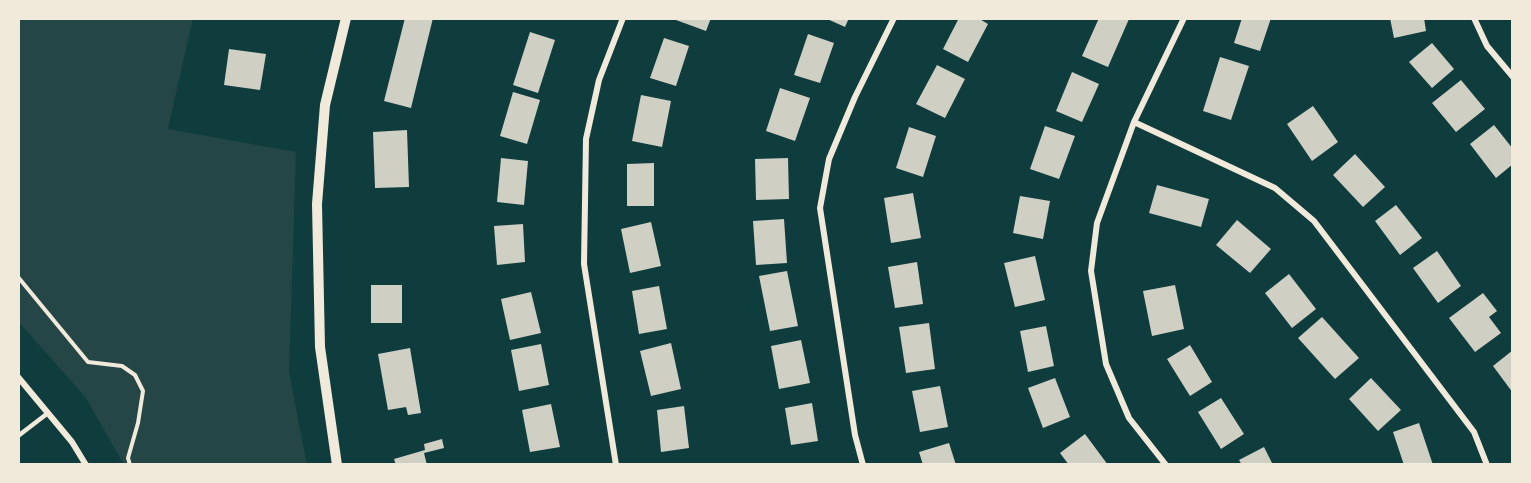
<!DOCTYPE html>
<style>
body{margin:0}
#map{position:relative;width:1531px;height:483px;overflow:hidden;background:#0f3d3e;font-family:"IBM Plex Sans",sans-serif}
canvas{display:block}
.frame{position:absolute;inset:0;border:20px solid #f1e9da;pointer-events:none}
</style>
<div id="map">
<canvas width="1531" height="483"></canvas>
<div class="frame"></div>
</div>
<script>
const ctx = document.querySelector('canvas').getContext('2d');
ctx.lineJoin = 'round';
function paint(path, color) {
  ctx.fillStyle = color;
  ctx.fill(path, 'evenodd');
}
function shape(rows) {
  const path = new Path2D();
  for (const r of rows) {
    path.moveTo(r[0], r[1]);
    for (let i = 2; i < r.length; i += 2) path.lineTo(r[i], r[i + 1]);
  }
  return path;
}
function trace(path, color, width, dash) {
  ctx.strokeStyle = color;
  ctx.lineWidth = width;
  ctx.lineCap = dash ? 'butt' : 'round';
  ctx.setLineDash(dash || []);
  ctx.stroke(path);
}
paint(shape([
 [18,18,193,18,168,129,296,152,289,372,307,465,124,465,86,398,18,321]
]), '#244646');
paint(shape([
 [405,18,433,18,411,108,384,101],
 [677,18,711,18,706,31,676,20],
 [825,18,849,18,845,27],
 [959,18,978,18,988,24,968,62,943,49],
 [1099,18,1129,19,1108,67,1082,56],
 [1242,18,1271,18,1260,51,1234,43],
 [1390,18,1424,18,1426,31,1394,38],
 [530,32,555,40,538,93,513,85],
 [808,34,834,43,820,83,794,75],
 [664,38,689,46,676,86,650,78],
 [1432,43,1454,69,1432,88,1409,62],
 [229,49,266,54,260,90,224,85],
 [1220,57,1249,66,1231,120,1203,111],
 [937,65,965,79,945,118,916,104],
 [1072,72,1099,84,1082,122,1056,111],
 [1461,80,1485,109,1456,132,1432,103],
 [780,88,810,98,795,141,766,131],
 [513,92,540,100,527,144,500,136],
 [641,95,671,101,662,147,632,141],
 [1313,106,1338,142,1312,161,1287,124],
 [1494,125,1513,149,1513,164,1496,178,1470,144],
 [1045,126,1075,136,1059,179,1030,169],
 [909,127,936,136,923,177,896,168],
 [407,130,409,187,375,188,373,132],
 [1355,154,1385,187,1363,207,1333,175],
 [501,158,528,161,524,205,497,202],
 [788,158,789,199,756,200,755,159],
 [654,163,654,206,627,206,627,164],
 [1157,185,1209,199,1201,227,1149,213],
 [913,193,921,238,891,243,884,198],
 [1020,196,1050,201,1043,239,1013,233],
 [1396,205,1422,238,1400,255,1375,221],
 [784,219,787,263,756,265,753,221],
 [1237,220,1271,249,1250,273,1216,245],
 [651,222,661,266,630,273,621,229],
 [523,224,525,262,497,265,494,226],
 [1437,251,1461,286,1438,303,1413,268],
 [1035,256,1045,300,1015,307,1004,263],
 [917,262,923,304,895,308,888,267],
 [787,271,798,326,770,331,759,276],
 [1289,274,1316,309,1292,328,1265,293],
 [371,285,402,285,402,323,371,323],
 [1175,285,1184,329,1152,336,1143,291],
 [659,286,667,329,639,334,632,291],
 [531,292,541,333,510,340,501,299],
 [1483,293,1497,311,1489,317,1501,333,1475,352,1449,318],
 [1322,317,1359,358,1335,379,1298,338],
 [929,323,935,369,906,373,899,327],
 [1046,326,1054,366,1028,372,1020,331],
 [801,340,810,383,779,389,771,346],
 [671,343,681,389,651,396,640,351],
 [541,344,549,385,519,391,511,350],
 [1190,345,1212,382,1190,396,1167,359],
 [410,348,421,413,408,415,406,407,388,410,378,354],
 [1513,350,1513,393,1493,366],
 [1055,378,1070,417,1043,428,1028,388],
 [1371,378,1401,410,1378,431,1349,399],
 [940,386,948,427,920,432,912,391],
 [1221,398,1244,434,1221,449,1198,412],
 [812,403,818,441,791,445,785,408],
 [551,404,560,447,530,452,522,410],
 [684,406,689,448,661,452,657,410],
 [1419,423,1433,465,1404,465,1393,432],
 [1085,434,1108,465,1069,465,1060,453],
 [442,439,444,448,424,453,427,465,396,465,394,459,425,450,424,444],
 [949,443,956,465,923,465,919,452],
 [1264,447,1273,465,1242,465,1239,460]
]), '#cfcfc3');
trace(shape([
 [18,277,88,362,122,366,135,375,143,391,138,423,128,458,130,465]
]), '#f1e9da', 4);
trace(shape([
 [18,436,48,413]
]), '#f1e9da', 4.5);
trace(shape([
 [1474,18,1487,46,1513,77],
 [1134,122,1275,188,1314,221,1474,432,1487,465],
 [18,377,72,442,86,465],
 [616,465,584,264,586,139,599,80,623,18],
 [863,465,855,435,820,208,829,159,855,97,894,18],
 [1166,465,1129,418,1106,364,1091,271,1097,223,1134,122,1184,18]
]), '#f1e9da', 6);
trace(shape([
 [337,465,320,347,317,204,325,105,346,18]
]), '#f1e9da', 10);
</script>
